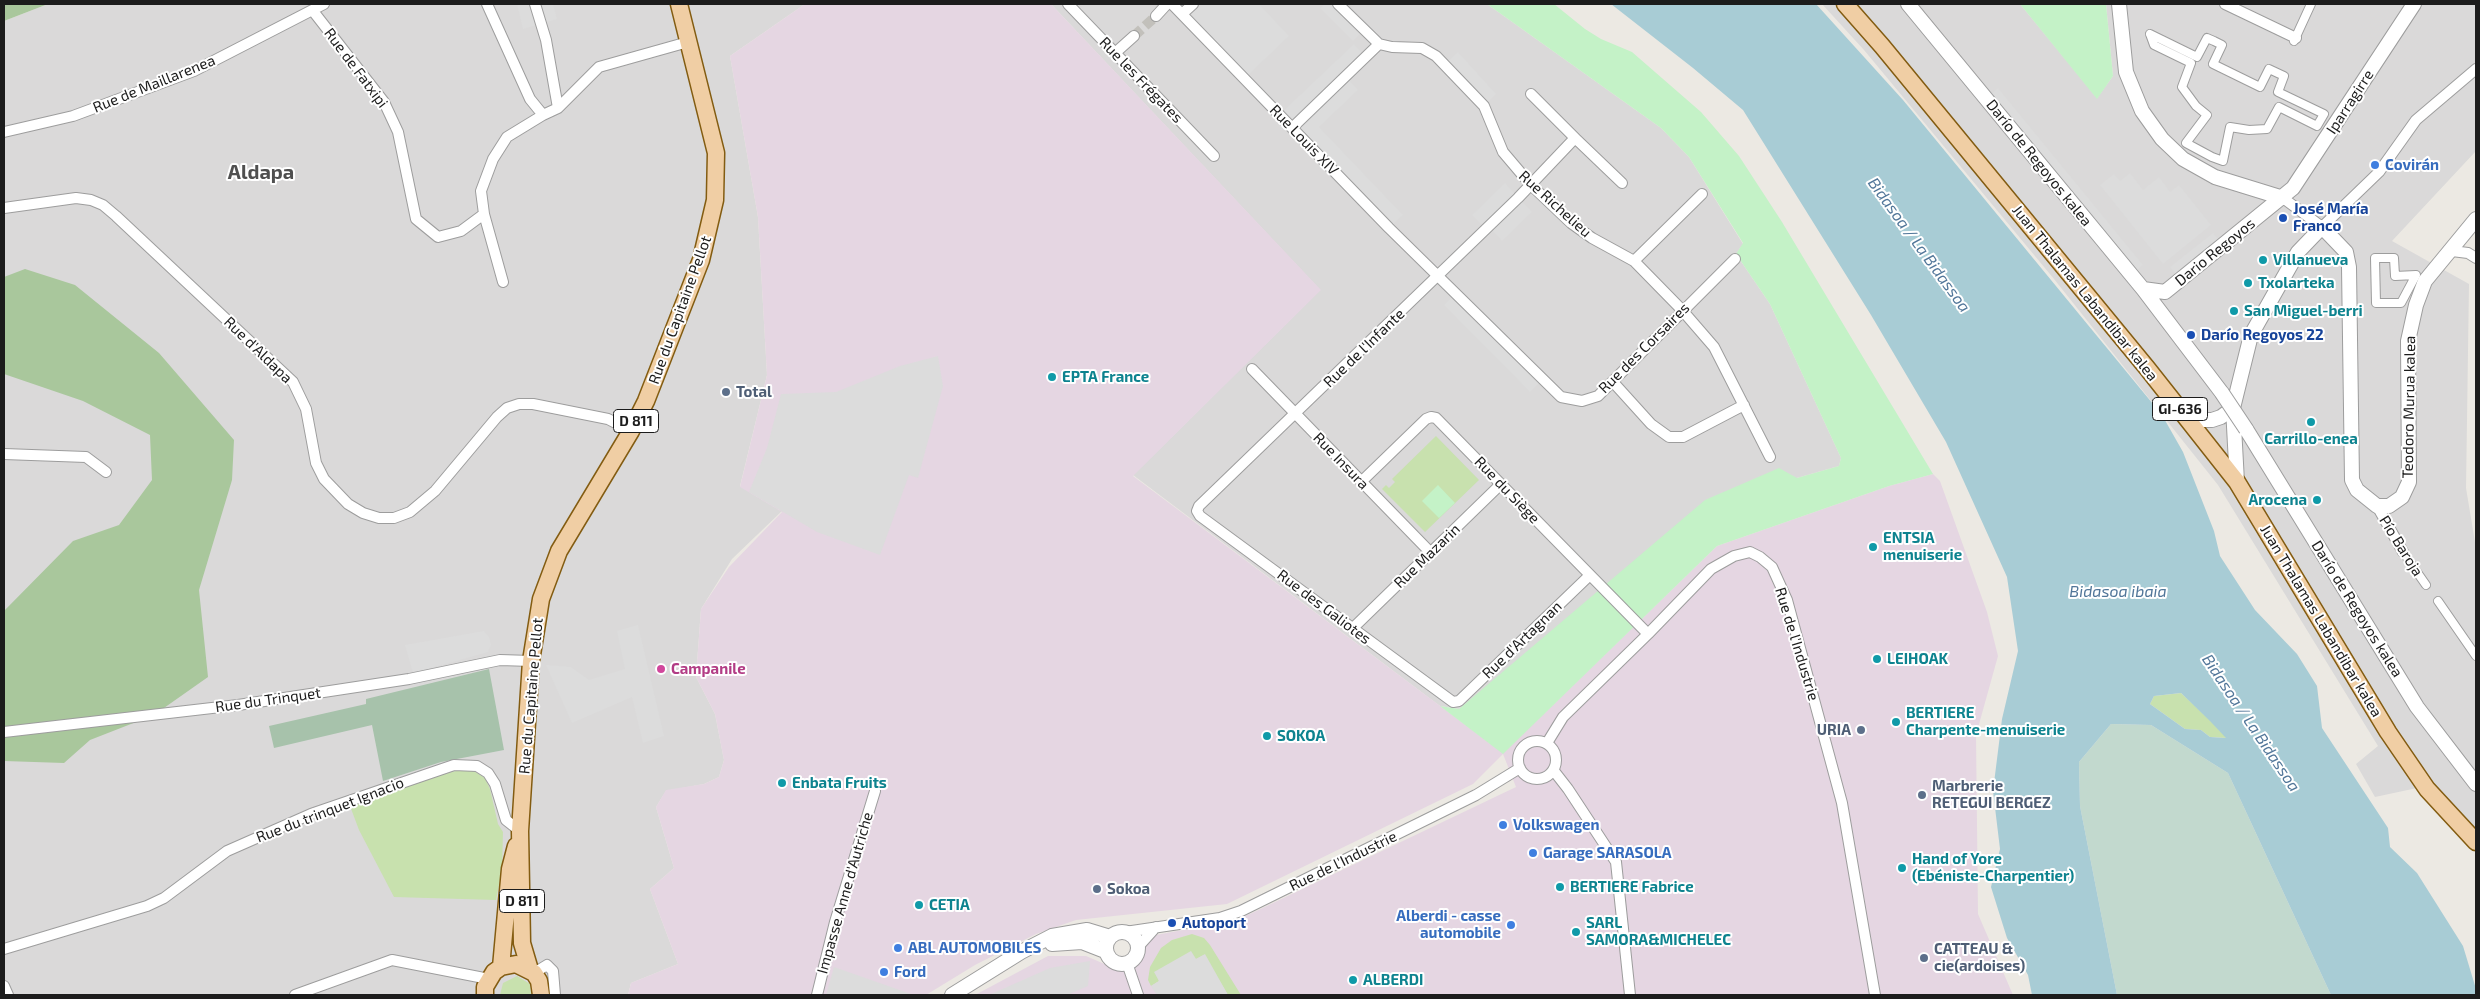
<!DOCTYPE html>
<meta charset="utf-8">
<style>
body{margin:0}
#map{position:relative;width:2480px;height:999px;overflow:hidden;background:#ece9e3;font-family:"Exo 2",sans-serif}
canvas{display:block}
.frame{position:absolute;inset:0;border:5px solid #1c1c1c;pointer-events:none}
</style>
<div id="map">
<canvas width="2480" height="999"></canvas>
<div class="frame"></div>
</div>
<script>
const ctx = document.querySelector('canvas').getContext('2d');
ctx.lineJoin = 'round';
function paint(path, color) {
  ctx.fillStyle = color;
  ctx.fill(path, 'evenodd');
}
function shape(rows) {
  const path = new Path2D();
  for (const r of rows) {
    if (r.length === 3) {
      path.moveTo(r[0] + r[2], r[1]);
      path.arc(r[0], r[1], r[2], 0, 2 * Math.PI);
      continue;
    }
    path.moveTo(r[0], r[1]);
    for (let i = 2; i < r.length; i += 2) path.lineTo(r[i], r[i + 1]);
  }
  return path;
}
function trace(path, color, width, dash) {
  ctx.strokeStyle = color;
  ctx.lineWidth = width;
  ctx.lineCap = dash ? 'butt' : 'round';
  ctx.setLineDash(dash || []);
  ctx.stroke(path);
}
function write(font, color, halo, rows, align = 'center') {
  ctx.font = font + ' "Exo 2",sans-serif';
  ctx.lineWidth = 4;
  ctx.setLineDash([]);
  ctx.textBaseline = 'middle';
  ctx.strokeStyle = halo;
  ctx.fillStyle = color;
  for (const [text, x, y, turn = 0] of rows) {
    ctx.save();
    ctx.translate(x, y);
    ctx.rotate((+turn || 0) * Math.PI / 180);
    ctx.textAlign = isNaN(turn) ? turn : align;
    if (halo) ctx.strokeText(text, 0, 0);
    ctx.fillText(text, 0, 0);
    ctx.restore();
  }
}
paint(shape([
 [48,4,805,4,730,56,758,217,767,375,740,486,782,511,732,559,701,609,696,677,715,714,724,760,719,777,704,784,666,791,656,807,674,868,650,889,678,964,631,983,628,995,4,995,4,21],
 [1051,4,1487,4,1661,128,1689,157,1743,244,1736,254,1770,304,1841,458,1839,466,1797,478,1459,709,1440,706,1133,475,1320,290],
 [1822,4,2020,4,2097,98,2113,76,2106,4,2476,4,2476,151,2392,241,2469,284,2466,488,2476,548,2476,849,2417,788,2375,797,2356,764,2378,746,2218,485,2054,279,1864,50]
]), '#dad9d9');
paint(shape([
 [805,4,1051,4,1321,290,1133,476,1503,753,1717,546,1889,486,1933,474,1940,481,1987,612,1998,656,1976,735,1978,914,2013,995,975,995,1048,956,1086,956,1109,966,1128,955,1140,938,1236,920,1250,914,1516,787,1503,754,1473,784,1227,904,1076,920,1036,934,975,965,926,995,628,995,631,983,678,964,650,889,674,868,656,807,666,790,704,784,719,777,724,760,715,714,696,677,701,609,729,567,782,512,740,487,767,375,758,217,730,56]
]), '#e5d6e2');
paint(shape([
 [1436,436,1479,480,1425,532,1382,489,1386,485,1389,488,1395,482,1392,479],
 [2181,693,2211,721,2227,738,2210,737,2201,730,2185,729,2150,704,2154,696],
 [456,771,474,771,485,778,490,789,498,824,503,832,502,870,496,900,394,897,359,830,350,806,432,777],
 [1192,934,1204,938,1210,945,1241,995,1228,995,1204,955,1196,959,1155,972,1159,981,1151,986,1148,980,1150,967,1161,948,1172,940],
 [517,976,530,984,531,995,500,995,503,983]
]), '#c8e1ae');
paint(shape([
 [4,4,48,4,4,21],
 [25,269,75,285,159,353,234,440,232,480,199,590,208,677,154,715,90,740,64,763,4,761,4,611,73,541,119,525,152,480,150,435,83,401,4,374,4,277]
]), '#a9c79c');
paint(shape([
 [2111,724,2151,725,2228,773,2331,995,2117,995,2080,806,2079,762]
]), '#c2d9ce');
paint(shape([
 [489,669,504,750,441,762,383,781,372,725,274,748,269,726,366,704,366,699]
]), '#a7c2ab');
paint(shape([
 [1487,4,1554,4,1585,29,1601,39,1632,52,1701,112,1739,156,1782,222,1933,474,1889,486,1717,546,1503,754,1440,706,1459,709,1705,500,1779,468,1797,478,1839,466,1841,458,1770,304,1736,254,1743,243,1689,157,1661,128],
 [2020,4,2106,4,2113,76,2097,99],
 [1438,485,1455,503,1439,518,1422,501]
]), '#c4f2c7');
paint(shape([
 [517,4,553,4,557,19,523,29],
 [1172,4,1259,4,1289,36,1244,79],
 [1325,4,1338,4,1364,30,1353,41,1320,8],
 [1354,44,1362,53,1342,72,1358,90,1319,127,1403,215,1389,228,1280,114],
 [1458,52,1496,94,1484,106,1445,64],
 [1998,88,2143,265,2135,272,1990,95],
 [2130,173,2143,190,2159,177,2170,192,2179,185,2211,225,2163,264,2100,185,2114,174,2120,181],
 [1505,183,1532,212,1502,241,1489,227,1486,229,1472,215],
 [2213,233,2220,241,2177,276,2170,267],
 [1456,293,1542,380,1530,392,1444,305],
 [938,356,943,386,918,478,909,475,880,555,817,532,749,492,767,448,781,394,836,392,900,366],
 [638,625,664,736,643,743,632,697,572,723,546,665,571,667,589,680,625,669,617,631],
 [484,631,489,637,491,645,488,652,413,673,405,645],
 [1191,951,1196,959,1205,954,1228,995,1157,995,1151,986,1159,981,1154,972],
 [1090,961,1088,986,1067,995,989,995,1050,968],
 [834,967,911,994,910,995,826,995]
]), '#dcdcdc');
paint(shape([
 [1611,4,1816,4,1903,100,2162,415,2183,452,2214,531,2220,556,2255,610,2297,654,2317,686,2322,728,2388,828,2390,847,2417,873,2463,946,2476,989,2476,995,2331,995,2228,773,2151,725,2111,724,2079,762,2080,806,2117,995,2032,995,2028,975,2007,938,1991,887,2000,849,1993,791,2002,719,2018,651,2007,577,1946,442,1871,315,1743,110,1693,68],
 [2181,693,2210,721,2226,738,2210,737,2201,730,2185,729,2150,704,2154,696]
]), '#a8ccd5');
trace(shape([
 [1134,36,1156,16]
]), '#c2c0bb', 10, [10, 5]);
const pedestrian = shape([
 [2150,34,2197,57,2207,38,2214,41,2222,45,2213,64,2260,87,2269,69,2284,76,2278,92,2324,114,2317,126,2279,107,2267,129,2249,130,2230,127,2223,161,2212,157,2186,143,2207,115,2196,106,2182,87,2191,63,2154,45,2150,34],
 [2294,41,2311,4],
 [2375,258,2394,258,2395,276,2416,275,2401,303,2376,303,2375,258],
 [2403,552,2426,585],
 [2438,601,2476,656]
]);
const minor = shape([
 [487,4,530,99,543,115,558,108,599,67,688,42],
 [535,4,546,40,558,108],
 [1068,4,1214,156],
 [1172,4,1389,228,1561,397,1582,401,1598,396,1735,259],
 [1338,4,1379,44,1392,47,1422,48,1436,56,1484,106,1503,152,1531,185,1571,223,1592,238,1634,261,1682,310,1714,347,1770,457],
 [2225,4,2296,38],
 [313,11,384,102,398,132,416,219,438,237,461,231,484,214,481,191,493,159,507,137,543,115],
 [1182,14,1193,4],
 [1156,16,1167,4],
 [1115,53,1134,36],
 [1531,94,1575,138],
 [1293,127,1379,44],
 [4,132,73,116,194,71,324,4],
 [2283,198,2322,227,2379,172,2416,120,2476,69],
 [4,208,76,198,91,200,103,205,116,216,293,382,306,409,316,463,324,479,348,504,363,513,379,518,394,518,410,512,435,491,497,417,507,408,519,404,533,404,608,419,631,431],
 [484,214,503,282],
 [2452,251,2468,253,2476,258],
 [1634,261,1702,194],
 [1252,369,1430,552],
 [1613,382,1651,424,1669,437,1683,437,1744,405],
 [4,454,86,457,106,472],
 [1362,481,1426,419,1431,417,1436,418,1648,634],
 [2377,506,2403,552],
 [1590,575,1459,701,1453,702,1200,516,1197,511,1199,506,1518,198,1575,138,1622,183],
 [1353,628,1501,484],
 [4,732,238,705,409,679,500,660,531,661],
 [1537,760,19],
 [1547,743,1563,717,1648,634,1711,569,1734,556,1750,552,1760,557,1772,567,1787,600,1842,803,1875,995],
 [1554,771,1568,789,1616,862,1630,995],
 [1125,932,1220,918,1241,911,1476,795,1520,768],
 [1138,947,1156,927],
 [4,949,147,906,164,898,227,851,311,814,454,765,477,766,488,773,495,784,506,820,520,831],
 [1127,963,1138,995],
 [534,973,547,965,553,971,555,995],
 [4,986,8,995],
 [295,995,392,960,489,979],
 [817,995,835,922,875,791]
]);
const tertiary = shape([
 [1908,4,2143,289,2222,393],
 [2119,4,2126,72,2142,111,2162,139,2183,159,2215,177,2283,198],
 [2143,289,2165,292,2170,288,2293,188,2414,4],
 [2188,420,2212,420,2221,417,2233,408],
 [2246,429,2417,707,2476,784],
 [2237,482,2233,408,2251,335,2298,252,2322,227,2346,252,2349,267,2352,480,2357,490,2377,506,2389,506,2402,497,2409,482,2408,341,2416,305,2425,281,2476,219],
 [1122,948,16],
 [1052,944,1082,942,1105,951],
 [952,995,1021,952,1052,936,1087,930,1110,937]
]);
const primary = shape([
 [1845,4,1882,46,2147,368,2237,482,2388,732,2427,789,2476,842],
 [501,967,510,869,516,846],
 [530,970,522,943,520,831,531,661,541,599,559,551,631,431,646,401,701,260,715,200,716,153,679,4],
 [485,995,485,987,494,972,501,967,516,964,534,973,539,981,541,995]
]);
trace(pedestrian, '#9d9d9d', 10);
trace(minor, '#9d9d9d', 12);
trace(tertiary, '#9d9d9d', 16);
trace(primary, '#835c11', 19);
trace(pedestrian, '#fff', 8);
trace(minor, '#fff', 10);
trace(tertiary, '#fff', 14);
trace(primary, '#f0cea4', 16);
const tertiaryBridge = shape([
 [2222,393,2246,429]
]);
trace(tertiaryBridge, '#9d9d9d', 16, []);
trace(tertiaryBridge, '#fff', 14);
for (const [x, y, r, color] of [
 [2375,165,5,"#3f7fe0"],
 [2283,218,5,"#1a4fb4"],
 [2263,260,5,"#0f9aa8"],
 [2248,283,5,"#0f9aa8"],
 [2234,311,5,"#0f9aa8"],
 [2191,335,5,"#1a4fb4"],
 [1052,377,5,"#0f9aa8"],
 [726,392,5,"#5c6f8a"],
 [2311,422,5,"#0f9aa8"],
 [2317,500,5,"#0f9aa8"],
 [1873,547,5,"#0f9aa8"],
 [1877,659,5,"#0f9aa8"],
 [661,669,5,"#d1479c"],
 [1896,722,5,"#0f9aa8"],
 [1861,730,5,"#5c6f8a"],
 [1267,736,5,"#0f9aa8"],
 [782,783,5,"#0f9aa8"],
 [1922,795,5,"#5c6f8a"],
 [1503,825,5,"#3f7fe0"],
 [1533,853,5,"#3f7fe0"],
 [1902,868,5,"#0f9aa8"],
 [1560,887,5,"#0f9aa8"],
 [1097,889,5,"#5c6f8a"],
 [919,905,5,"#0f9aa8"],
 [1172,923,5,"#1a4fb4"],
 [1511,925,5,"#3f7fe0"],
 [1576,932,5,"#0f9aa8"],
 [898,948,5,"#3f7fe0"],
 [1924,958,5,"#5c6f8a"],
 [884,972,5,"#3f7fe0"],
 [1353,980,5,"#0f9aa8"]
]) {
  const dot = new Path2D();
  dot.arc(x, y, r, 0, 2 * Math.PI);
  ctx.fillStyle = color;
  ctx.fill(dot);
  trace(dot, '#fff', 2);
}
for (const [x, y, w] of [
 [2180,409,55],
 [636,421,45],
 [522,901,45]
]) {
  const box = new Path2D();
  box.roundRect(x - w / 2, y - 11.5, w, 23, 4);
  ctx.fillStyle = '#fff';
  ctx.fill(box);
  trace(box, '#1c1c1c', 1);
}
write('bold 14px', '#1c1c1c', null, [
 ["GI-636",2180,409],
 ["D 811",636,421],
 ["D 811",522,901]
]);
write('15px', '#1c1c1c', '#fff', [
 ["Rue de Fatxipi",356,68,53],
 ["Rue les Frégates",1141,80,46],
 ["Rue de Maillarenea",154,84,-22],
 ["Iparragirre",2350,102,-57],
 ["Rue Louis XIV",1304,140,46],
 ["Darío de Regoyos kalea",2039,163,51],
 ["Rue Richelieu",1555,204,42],
 ["Dario Regoyos",2215,252,-39],
 ["Juan Thalamas Labandibar kalea",2085,293,51],
 ["Rue du Capitaine Pellot",680,310,-70],
 ["Rue de l'Infante",1364,348,-44],
 ["Rue des Corsaires",1644,348,-45],
 ["Rue d'Aldapa",258,350,44],
 ["Teodoro Murua kalea",2409,407,-89],
 ["Rue Insura",1341,461,46],
 ["Rue du Siège",1507,490,46],
 ["Pío Baroja",2401,546,58],
 ["Rue Mazarin",1427,556,-44],
 ["Rue des Galiotes",1324,607,37],
 ["Darío de Regoyos kalea",2357,609,58],
 ["Juan Thalamas Labandibar kalea",2321,621,59],
 ["Rue d'Artagnan",1522,640,-44],
 ["Rue de l'Industrie",1797,644,73],
 ["Rue du Capitaine Pellot",531,696,-85],
 ["Rue du Trinquet",268,700,-8],
 ["Rue du trinquet Ignacio",330,810,-21],
 ["Rue de l'Industrie",1343,861,-26],
 ["Impasse Anne d'Autriche",845,893,-74]
]);
write('bold 15px', '#366cbe', '#fff', [
 ["Covirán",2385,165],
 ["Volkswagen",1513,825],
 ["Garage SARASOLA",1543,853],
 ["Alberdi - casse",1501,916,"right"],
 ["automobile",1501,933,"right"],
 ["ABL AUTOMOBILES",908,948],
 ["Ford",894,972]
], 'left');
write('bold 15px', '#164399', '#fff', [
 ["José María",2293,209],
 ["Franco",2293,226],
 ["Darío Regoyos 22",2201,335],
 ["Autoport",1182,923]
], 'left');
write('bold 15px', '#0d838f', '#fff', [
 ["Villanueva",2273,260],
 ["Txolarteka",2258,283],
 ["San Miguel-berri",2244,311],
 ["EPTA France",1062,377],
 ["Carrillo-enea",2311,439,"center"],
 ["Arocena",2307,500,"right"],
 ["ENTSIA",1883,538],
 ["menuiserie",1883,555],
 ["LEIHOAK",1887,659],
 ["BERTIERE",1906,713],
 ["Charpente-menuiserie",1906,730],
 ["SOKOA",1277,736],
 ["Enbata Fruits",792,783],
 ["Hand of Yore",1912,859],
 ["(Ebéniste-Charpentier)",1912,876],
 ["BERTIERE Fabrice",1570,887],
 ["CETIA",929,905],
 ["SARL",1586,923],
 ["SAMORA&MICHELEC",1586,940],
 ["ALBERDI",1363,980]
], 'left');
write('bold 15px', '#4e5e75', '#fff', [
 ["Total",736,392],
 ["URIA",1851,730,"right"],
 ["Marbrerie",1932,786],
 ["RETEGUI BERGEZ",1932,803],
 ["Sokoa",1107,889],
 ["CATTEAU &",1934,949],
 ["cie(ardoises)",1934,966]
], 'left');
write('bold 15px', '#b23c85', '#fff', [
 ["Campanile",671,669]
], 'left');
write('italic 16px', '#517699', '#fff', [
 ["Bidasoa / La Bidassoa",1919,245,54],
 ["Bidasoa ibaia",2118,592],
 ["Bidasoa / La Bidassoa",2251,723,56]
]);
write('bold 20px', '#4f4f4f', '#fff', [
 ["Aldapa",261,172]
]);
</script>
